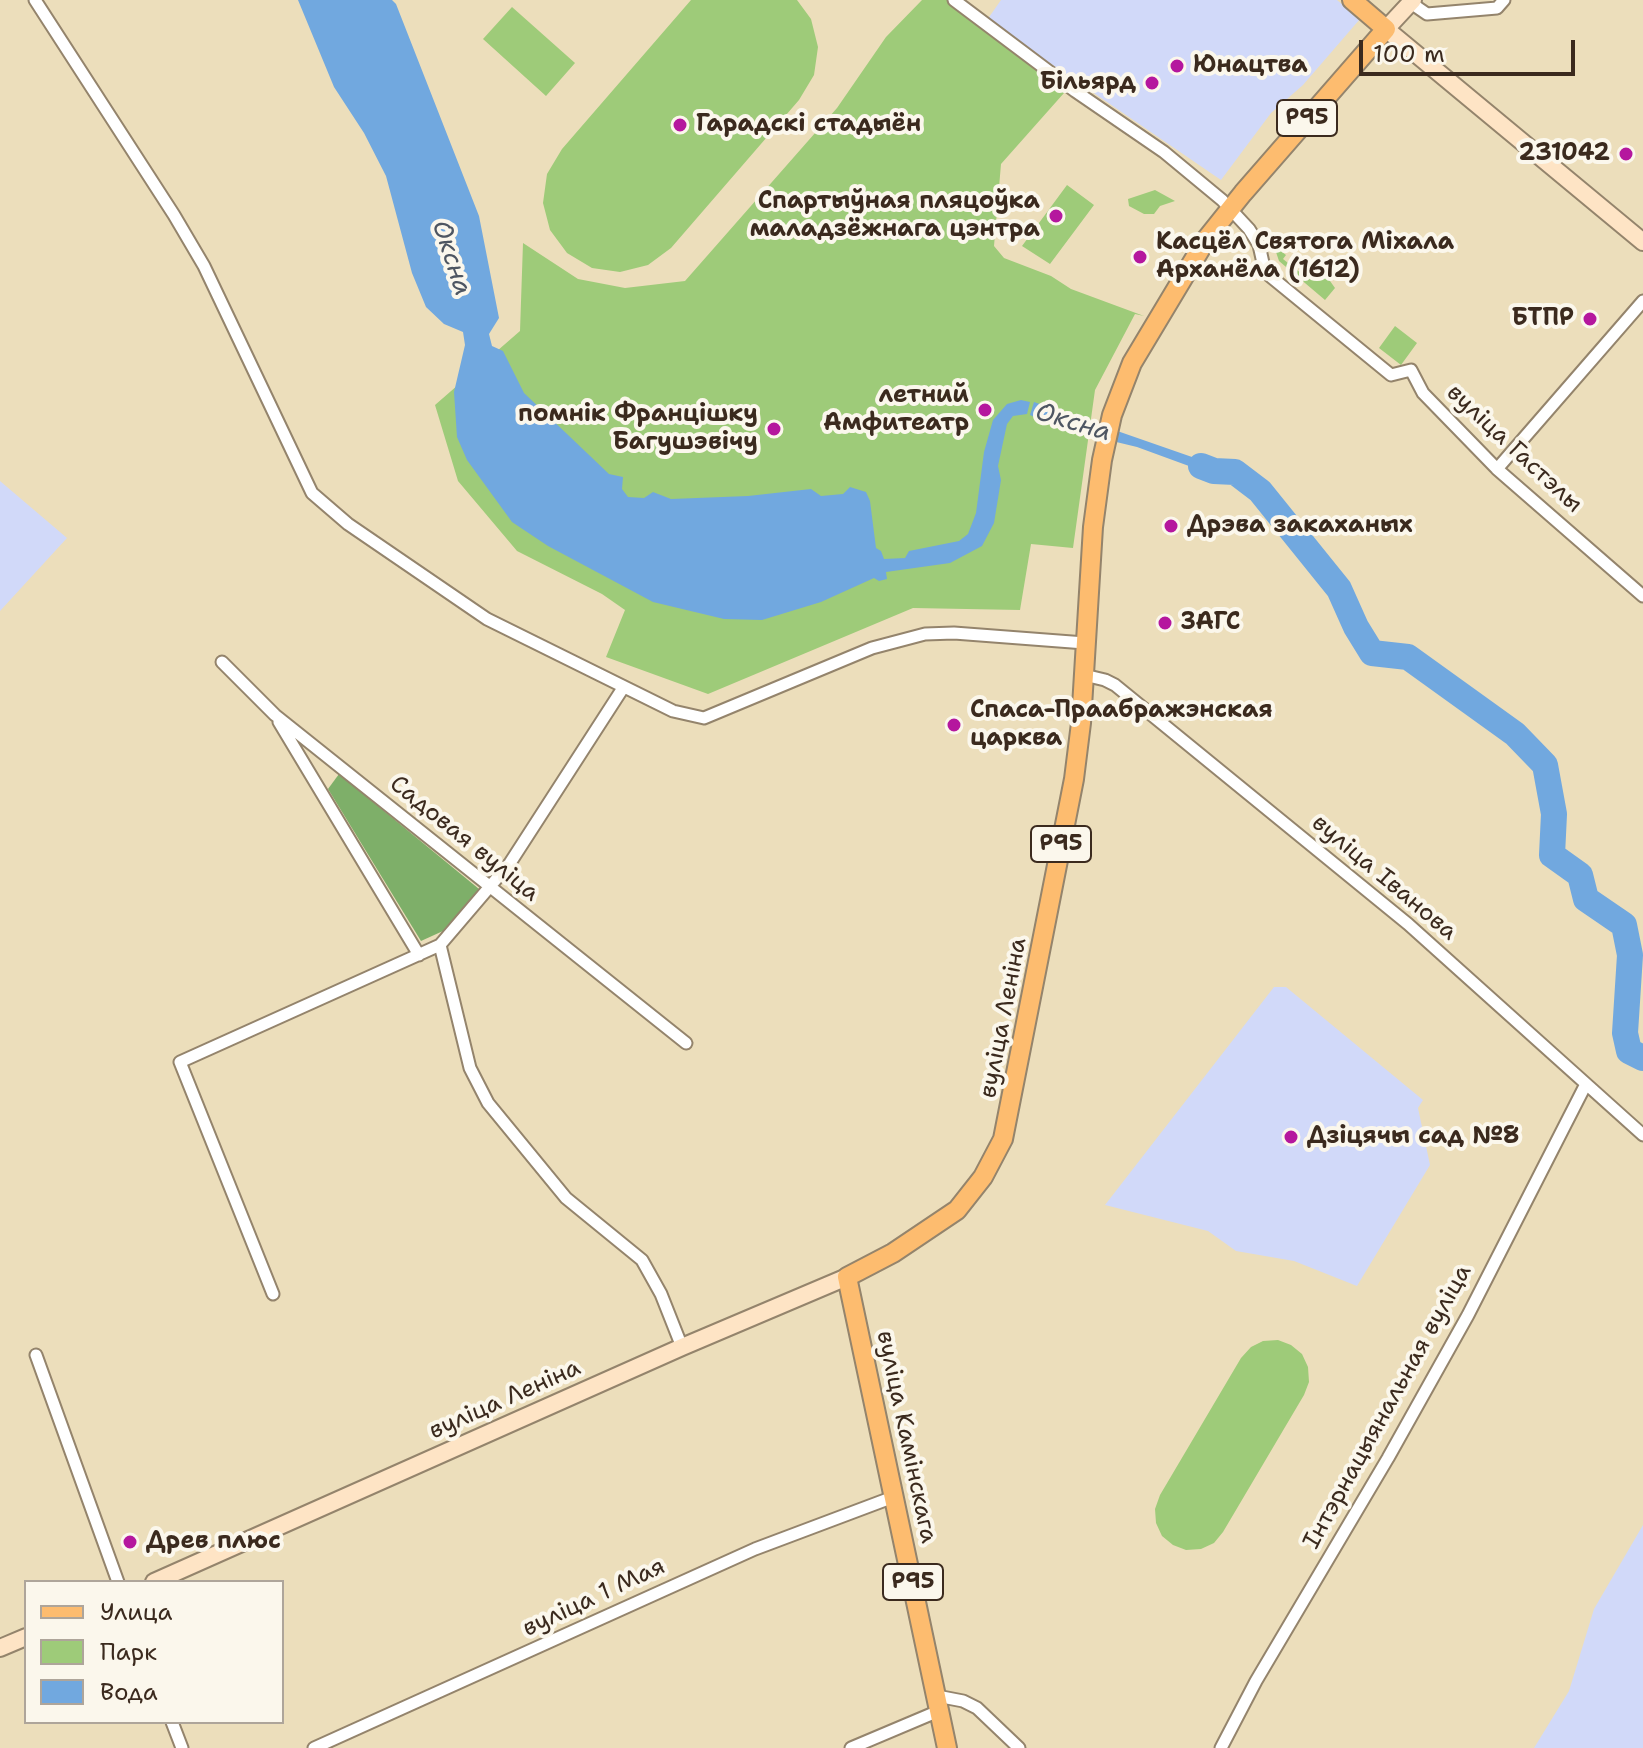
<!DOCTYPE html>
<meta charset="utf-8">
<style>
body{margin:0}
#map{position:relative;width:1643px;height:1748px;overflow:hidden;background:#ecdebb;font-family:"Shantell Sans",sans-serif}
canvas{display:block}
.legend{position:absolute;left:24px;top:1580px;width:260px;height:144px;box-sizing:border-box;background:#fbf7ec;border:2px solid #aea59a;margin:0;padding:10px 14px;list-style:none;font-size:24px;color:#3b2a1e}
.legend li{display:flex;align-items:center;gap:16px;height:40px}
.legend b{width:40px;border:2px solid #aea59a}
.scale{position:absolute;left:1359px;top:40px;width:216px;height:36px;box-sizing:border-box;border:4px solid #3b2a1e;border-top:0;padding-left:10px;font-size:24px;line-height:28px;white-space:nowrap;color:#3b2a1e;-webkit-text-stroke:6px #fbf7ec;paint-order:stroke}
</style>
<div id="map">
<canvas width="1643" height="1748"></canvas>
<ul class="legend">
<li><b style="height:10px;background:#fdbc6f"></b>Улица</li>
<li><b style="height:22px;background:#9ecb79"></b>Парк</li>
<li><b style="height:22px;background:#71a8df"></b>Вода</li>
</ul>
<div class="scale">100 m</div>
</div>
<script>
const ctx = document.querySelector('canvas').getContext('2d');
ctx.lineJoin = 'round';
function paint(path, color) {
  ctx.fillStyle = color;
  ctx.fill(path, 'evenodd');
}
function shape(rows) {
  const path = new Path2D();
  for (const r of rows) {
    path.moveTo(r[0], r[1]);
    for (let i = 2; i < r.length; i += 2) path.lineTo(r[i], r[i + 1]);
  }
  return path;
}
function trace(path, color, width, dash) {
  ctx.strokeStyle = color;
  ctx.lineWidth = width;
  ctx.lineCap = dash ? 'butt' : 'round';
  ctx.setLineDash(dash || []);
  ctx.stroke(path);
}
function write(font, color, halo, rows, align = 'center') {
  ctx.font = font + ' "Shantell Sans",sans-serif';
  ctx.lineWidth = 8;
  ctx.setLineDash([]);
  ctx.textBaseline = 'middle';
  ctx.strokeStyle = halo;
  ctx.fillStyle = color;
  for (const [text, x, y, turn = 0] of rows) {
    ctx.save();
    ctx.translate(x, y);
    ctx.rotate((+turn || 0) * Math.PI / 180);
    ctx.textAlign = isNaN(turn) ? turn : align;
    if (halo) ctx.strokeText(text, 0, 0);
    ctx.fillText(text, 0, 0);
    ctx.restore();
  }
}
paint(shape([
 [1001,0,1337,0,1360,19,1303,85,1271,113,1221,180,987,20],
 [0,481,67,538,0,611],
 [1274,987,1286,987,1423,1100,1418,1108,1430,1165,1357,1286,1294,1261,1236,1251,1208,1231,1105,1205],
 [1643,1525,1643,1748,1534,1748,1569,1691,1594,1609]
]), '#d1d9f9');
paint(shape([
 [691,0,797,0,811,19,818,47,814,75,799,100,671,248,648,265,620,272,592,268,567,253,550,230,543,203,547,174,562,149],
 [922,0,949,0,1058,85,1064,93,1001,164,994,246,1004,258,1051,276,1071,289,1144,316,1135,314,1095,390,1073,548,1031,544,1020,610,913,608,708,694,606,657,625,610,602,594,517,551,458,481,435,405,520,331,523,243,578,279,625,288,685,281,837,108,886,37],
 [512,7,575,63,546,96,483,39],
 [1067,185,1094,205,1050,264,1022,246],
 [1155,190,1175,201,1160,206,1154,214,1144,214,1129,206,1128,199],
 [1286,237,1291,240,1282,252,1286,255,1283,259,1302,274,1313,260,1333,275,1330,281,1335,288,1325,300,1279,261,1276,252],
 [1395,326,1417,343,1401,365,1379,348],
 [1278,1340,1291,1345,1302,1354,1308,1367,1309,1382,1304,1395,1223,1532,1214,1543,1201,1549,1186,1550,1173,1545,1162,1536,1156,1523,1155,1509,1160,1495,1241,1358,1251,1347,1263,1341]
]), '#9ecb79');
paint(shape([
 [339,774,479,889,443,931,421,941,328,789]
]), '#7eaf69');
paint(shape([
 [298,0,392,0,396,4,479,216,499,318,489,334,492,346,503,351,524,393,609,474,623,477,622,489,628,497,644,498,653,492,671,499,748,496,811,489,821,496,843,494,850,487,866,492,870,501,876,548,881,551,884,559,905,558,909,551,959,541,968,534,976,513,984,452,993,420,1007,404,1021,400,1030,402,1027,414,1013,416,1007,424,998,466,1001,480,994,523,982,546,950,563,886,572,887,579,879,581,874,578,821,602,762,620,724,619,653,602,548,546,512,522,467,460,457,437,454,392,465,345,463,332,444,324,426,307,412,273,386,176,364,133,334,87],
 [1034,402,1192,457,1210,467,1235,472,1219,477,1137,447,1079,433,1039,419,1030,415]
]), '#71a8df');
trace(shape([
 [1201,466,1214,471,1235,472,1260,491,1339,589,1356,627,1372,653,1408,657,1515,734,1545,765,1554,814,1552,855,1580,875,1586,899,1624,925,1630,955,1625,1033,1629,1051,1643,1058]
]), '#71a8df', 26);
const street = shape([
 [35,0,174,215,204,266,312,493,348,524,487,619,673,711,704,718,872,648,925,634,954,633,1085,643],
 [954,0,1075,91,1164,152,1222,200,1249,229,1259,245,1265,272,1391,375,1411,370,1423,393,1497,469,1643,596],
 [1411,3,1427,14,1497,8,1504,0],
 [1497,469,1643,301],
 [222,662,275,715,686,1043],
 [1084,675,1105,680,1115,685,1408,924,1643,1135],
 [279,722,419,955],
 [440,945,470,1068,488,1103,566,1198,642,1260,661,1294,682,1347],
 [273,1294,180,1062,440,945,510,863,623,688],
 [36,1355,118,1582],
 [937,1696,963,1701,977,1708,1019,1748],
 [172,1722,182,1748],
 [314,1748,755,1549,896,1496],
 [851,1748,941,1710],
 [1221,1748,1256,1681,1388,1458,1468,1315,1586,1084]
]);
const secondary = shape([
 [1413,0,1386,29,1643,242],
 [154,1582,682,1347,847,1277],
 [0,1648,26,1637]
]);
const primary = shape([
 [947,1748,847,1277,893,1253,957,1210,983,1177,1003,1139,1074,779,1081,723,1093,527,1102,460,1112,415,1132,363,1207,238,1243,193,1386,29,1352,0]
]);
trace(street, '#94846c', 15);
trace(secondary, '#94846c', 20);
trace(primary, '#94846c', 22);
trace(street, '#fff', 11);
trace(secondary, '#fee4c5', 16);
trace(primary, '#fdbc6f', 18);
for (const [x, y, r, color] of [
 [1177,66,8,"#b5179e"],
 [1152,83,8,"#b5179e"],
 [680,125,8,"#b5179e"],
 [1626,154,8,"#b5179e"],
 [1056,216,8,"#b5179e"],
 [1140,257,8,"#b5179e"],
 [1590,319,8,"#b5179e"],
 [985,410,8,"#b5179e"],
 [774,429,8,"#b5179e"],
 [1171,526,8,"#b5179e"],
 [1165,623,8,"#b5179e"],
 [954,725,8,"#b5179e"],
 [1291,1137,8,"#b5179e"],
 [130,1542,8,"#b5179e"]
]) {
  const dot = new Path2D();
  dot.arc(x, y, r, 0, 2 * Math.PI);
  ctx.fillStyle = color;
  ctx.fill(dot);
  trace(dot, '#fbf7ec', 3);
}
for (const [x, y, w] of [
 [1307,118,60],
 [1061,844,60],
 [913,1582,60]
]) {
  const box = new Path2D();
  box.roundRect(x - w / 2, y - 18, w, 36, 6);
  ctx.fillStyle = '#fbf7ec';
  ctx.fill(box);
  trace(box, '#3b2a1e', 2);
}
write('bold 22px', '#3b2a1e', null, [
 ["Р95",1307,118],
 ["Р95",1061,844],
 ["Р95",913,1582]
]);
write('bold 24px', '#3b2a1e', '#fbf7ec', [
 ["Юнацтва",1193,66],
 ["Більярд",1136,83,"right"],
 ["Гарадскі стадыён",696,125],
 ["231042",1610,154,"right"],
 ["Спартыўная пляцоўка",1040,202,"right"],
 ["маладзёжнага цэнтра",1040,230,"right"],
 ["Касцёл Святога Міхала",1156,243],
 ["Арханёла (1612)",1156,271],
 ["БТПР",1574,319,"right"],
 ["летний",969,396,"right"],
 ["Амфитеатр",969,424,"right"],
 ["помнік Францішку",758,415,"right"],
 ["Багушэвічу",758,443,"right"],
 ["Дрэва закаханых",1187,526],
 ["ЗАГС",1181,623],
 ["Спаса-Праабражэнская",970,711],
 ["царква",970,739],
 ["Дзіцячы сад №8",1307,1137],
 ["Древ плюс",146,1542]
], 'left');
write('24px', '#3b2a1e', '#fbf7ec', [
 ["вуліца Гастэлы",1514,449,43],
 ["Садовая вуліца",464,839,39],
 ["вуліца Іванова",1384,878,40],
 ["вуліца Леніна",1004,1018,-79],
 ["вуліца Леніна",505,1400,-24],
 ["Інтэрнацыянальная вуліца",1388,1407,-61],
 ["вуліца Камінскага",906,1437,78],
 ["вуліца 1 Мая",594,1598,-25]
]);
write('italic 26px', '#4e5662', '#fbf7ec', [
 ["Оксна",451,258,72],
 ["Оксна",1073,423,17]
]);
</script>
